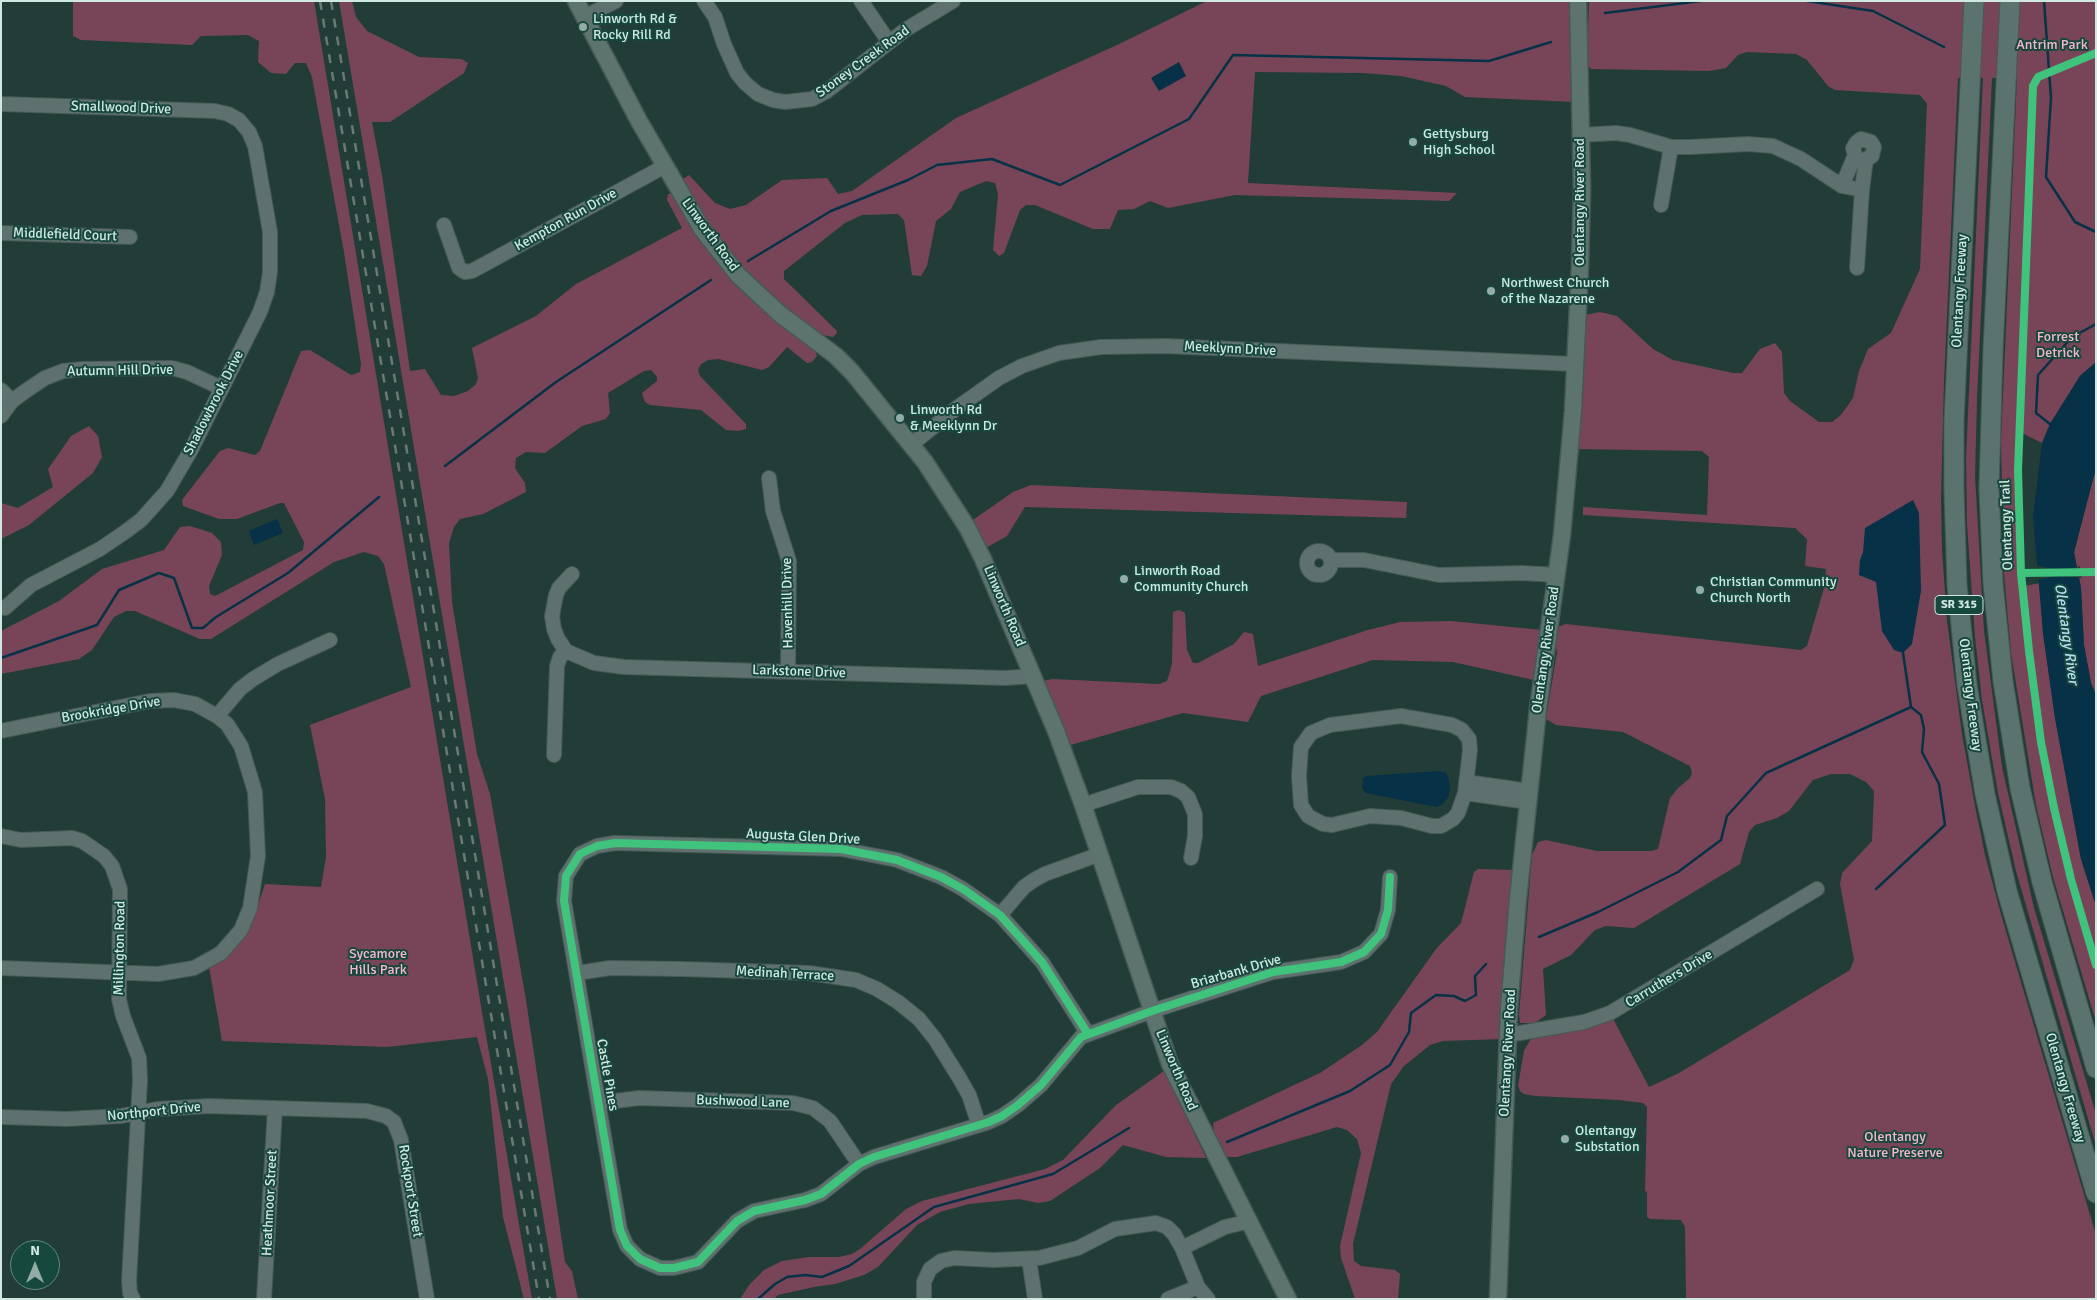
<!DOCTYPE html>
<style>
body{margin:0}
#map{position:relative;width:2097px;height:1300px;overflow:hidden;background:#223d38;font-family:Signika,sans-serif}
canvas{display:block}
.frame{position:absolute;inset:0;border:2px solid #d0e8e2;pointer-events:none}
.north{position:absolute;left:10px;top:1240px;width:50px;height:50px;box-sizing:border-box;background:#17483e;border:1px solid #618880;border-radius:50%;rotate:0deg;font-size:14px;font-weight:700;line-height:20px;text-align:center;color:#d0e8e2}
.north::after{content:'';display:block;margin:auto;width:18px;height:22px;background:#93aca6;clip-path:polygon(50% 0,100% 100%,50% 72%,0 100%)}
</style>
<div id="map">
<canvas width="2097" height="1300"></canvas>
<div class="frame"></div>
<div class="north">N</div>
</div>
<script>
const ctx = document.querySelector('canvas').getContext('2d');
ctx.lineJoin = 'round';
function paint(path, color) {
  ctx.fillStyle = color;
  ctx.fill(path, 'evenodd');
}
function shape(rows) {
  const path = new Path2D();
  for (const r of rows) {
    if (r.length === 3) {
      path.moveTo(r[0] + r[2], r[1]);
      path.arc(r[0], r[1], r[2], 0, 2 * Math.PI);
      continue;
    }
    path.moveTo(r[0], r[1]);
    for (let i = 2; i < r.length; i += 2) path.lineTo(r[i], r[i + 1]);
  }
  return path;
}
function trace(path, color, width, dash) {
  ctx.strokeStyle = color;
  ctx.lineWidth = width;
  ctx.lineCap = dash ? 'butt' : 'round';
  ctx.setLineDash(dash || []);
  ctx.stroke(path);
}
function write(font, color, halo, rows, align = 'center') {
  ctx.font = font + ' Signika,sans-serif';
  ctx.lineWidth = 4;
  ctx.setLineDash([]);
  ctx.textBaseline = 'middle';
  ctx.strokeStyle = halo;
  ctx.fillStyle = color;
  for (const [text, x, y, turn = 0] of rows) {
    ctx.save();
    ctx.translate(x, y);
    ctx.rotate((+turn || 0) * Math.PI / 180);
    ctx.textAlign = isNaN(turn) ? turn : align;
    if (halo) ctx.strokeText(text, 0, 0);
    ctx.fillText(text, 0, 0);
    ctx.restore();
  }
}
paint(shape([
 [73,1,314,1,483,1018,532,1299,524,1299,503,1217,488,1079,477,1037,387,1047,222,1041,209,967,235,947,253,920,265,884,321,887,326,857,325,799,310,725,411,687,384,564,378,556,364,552,334,562,211,639,200,639,135,611,126,611,114,617,92,650,79,659,1,674,1,631,59,601,102,569,164,550,180,527,190,526,212,533,221,542,222,555,209,586,210,594,215,596,303,550,304,542,284,503,280,503,237,519,219,519,183,506,182,500,220,451,228,448,255,455,260,451,301,351,310,350,351,375,360,372,361,364,344,252,312,77,306,63,295,63,286,74,271,73,258,62,259,41,248,35,201,36,192,45,81,40,73,36],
 [339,1,352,1,356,17,367,31,419,57,461,59,468,63,464,73,390,122,372,122,382,175,410,371,425,369,441,395,454,396,468,391,476,384,478,378,472,348,536,316,576,284,682,228,667,200,668,194,674,194,814,347,817,356,812,362,807,363,787,347,769,367,762,370,719,359,708,360,701,364,698,370,700,376,746,424,746,429,738,431,726,430,701,410,650,405,645,402,642,393,657,381,657,377,651,370,644,371,608,393,610,413,606,419,582,426,545,453,526,452,516,458,515,468,525,483,526,492,483,514,460,519,454,527,449,543,452,602,477,754,490,794,526,1000,565,1262,572,1271,578,1299,557,1299],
 [1207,1,1573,1,1575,102,1465,97,1446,86,1401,76,1363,73,1255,72,1248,183,1457,193,1449,201,1235,195,1168,208,1150,201,1134,209,1118,210,1110,229,1093,229,1035,205,1026,205,1020,210,1004,253,999,256,993,250,998,194,995,183,986,181,960,192,951,209,936,221,927,266,921,276,912,275,904,220,898,214,862,215,845,223,784,271,784,279,836,330,837,333,833,337,822,335,757,285,705,224,680,181,689,175,715,203,730,209,746,205,782,180,827,178,838,194,852,191,956,118,1117,45],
 [1589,1,2096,1,2096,362,2080,376,2050,424,2042,443,2022,433,2018,427,2016,451,2018,576,2031,697,2048,789,2060,846,2096,970,2096,1022,2053,877,2036,805,2011,653,2004,574,2001,440,2017,78,1992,78,1977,399,1975,476,1984,631,2002,767,2034,908,2096,1114,2096,1146,2016,871,1998,793,1982,700,1975,637,1967,524,1966,458,1983,78,1958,78,1944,381,1941,500,1942,550,1947,621,1962,734,1975,806,1985,855,2002,918,2096,1235,2096,1299,1686,1299,1685,1227,1681,1220,1650,1219,1647,1217,1647,1192,1645,1191,1647,1107,1643,1103,1619,1100,1535,1096,1524,1094,1520,1091,1518,1086,1524,1051,1530,1040,1552,1029,1610,1013,1649,1087,1679,1073,1850,970,1854,960,1840,884,1842,873,1872,841,1874,791,1866,782,1850,774,1831,774,1813,780,1789,811,1777,818,1755,825,1749,832,1740,864,1634,928,1606,926,1595,930,1571,955,1543,969,1546,1015,1535,1023,1520,1023,1519,1015,1532,855,1538,842,1546,840,1597,851,1651,851,1658,849,1670,798,1678,788,1690,778,1692,773,1690,766,1623,732,1556,725,1546,719,1557,652,1555,642,1557,627,1566,624,1801,650,1807,646,1825,585,1826,569,1805,566,1807,539,1795,528,1583,515,1583,507,1707,515,1709,457,1702,451,1576,449,1585,315,1600,312,1617,316,1653,349,1673,360,1733,373,1742,373,1760,349,1775,343,1782,352,1784,393,1790,401,1819,422,1832,422,1841,415,1853,398,1859,371,1868,349,1891,333,1920,269,1927,104,1920,95,1835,90,1828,86,1807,60,1796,54,1747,52,1738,55,1726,68,1709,71,1591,69,1587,64],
 [89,426,98,436,102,457,93,473,29,525,1,539,1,503,18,508,53,487,48,469,71,436],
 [2096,468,2096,695,2091,683,2084,645,2081,588,2074,552],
 [1031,485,1407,502,1406,518,1025,507,1007,536,984,549,970,522,1013,492],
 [2040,583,2043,633,2055,718,2081,859,2096,906,2096,952,2071,865,2053,790,2037,695,2025,586],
 [1179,610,1185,613,1187,650,1193,663,1198,663,1234,644,1244,632,1253,634,1258,666,1368,630,1400,622,1451,621,1542,630,1534,680,1453,662,1373,660,1261,696,1248,722,1183,713,1067,746,1042,681,1053,679,1159,684,1167,681,1172,664,1173,612],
 [1478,869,1515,870,1502,1039,1443,1041,1430,1045,1404,1066,1391,1084,1353,1244,1354,1261,1361,1266,1395,1270,1400,1274,1398,1299,1355,1299,1341,1258,1340,1246,1361,1153,1357,1139,1347,1130,1337,1127,1237,1157,1225,1157,1214,1132,1213,1123,1320,1073,1362,1045,1377,1032,1436,949,1461,923,1474,872],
 [1164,1071,1206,1158,1166,1157,1123,1145,1100,1168,1050,1201,1038,1203,1019,1199,969,1204,940,1212,917,1225,878,1267,864,1275,835,1284,814,1287,778,1295,774,1299,740,1299,749,1285,764,1270,782,1261,809,1257,839,1257,852,1254,860,1249,906,1209,922,1201,1045,1169,1063,1160,1116,1105]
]), '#784558');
paint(shape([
 [1179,62,1186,76,1159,91,1151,78],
 [2096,362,2096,468,2074,552,2081,588,2084,645,2091,683,2096,695,2096,906,2081,859,2055,718,2043,633,2033,517,2042,443,2050,424,2080,376],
 [1913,500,1919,513,1921,591,1912,644,1903,653,1894,650,1882,631,1876,582,1859,575,1860,560,1863,552,1865,528],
 [277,519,283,533,254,545,249,531],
 [1440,771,1446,773,1449,779,1450,789,1448,798,1441,805,1436,807,1366,793,1362,788,1363,778,1366,776]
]), '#063146');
paint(shape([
 [2035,565,2056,570,2068,570,2080,566,2082,578,2056,576,2037,580]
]), '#223d38');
trace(shape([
 [1807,1,1873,11,1944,47],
 [2044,1,2051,98,2046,177,2075,222,2096,232],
 [1605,13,1701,1],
 [748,261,831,211,908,180,937,165,992,159,1060,185,1189,119,1233,55,1489,61,1551,42],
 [2050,424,2036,413,2038,375,2072,337,2096,324],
 [445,466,556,382,711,280],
 [1,658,97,625,119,590,159,573,174,578,192,628,203,628,216,617,288,573,379,497],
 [1876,889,1945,825,1939,784,1922,752,1924,729,1921,715,1911,707,1903,653],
 [1539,937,1598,912,1678,872,1721,840,1727,816,1766,773,1911,707],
 [1227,1142,1350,1091,1390,1065,1409,1032,1411,1013,1436,995,1454,996,1465,1001,1476,995,1475,976,1486,964],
 [758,1299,775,1284,787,1277,805,1275,822,1277,849,1266,934,1207,1053,1174,1129,1128]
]), '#063146', 2.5);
const minor = shape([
 [704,1,715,17,724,44,737,73,745,83,758,94,773,100,785,102,812,99,827,91,905,30,953,1],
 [861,1,889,42],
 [584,17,616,1],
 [1,104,215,111,228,114,239,120,249,132,255,146,270,232,270,272,267,292,260,312,191,450,167,491,141,520,125,532,100,549,31,585,5,608],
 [1580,135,1616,133,1630,135,1671,147,1691,147,1748,144,1773,146,1801,159,1842,186,1862,190],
 [1842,186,1855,155,1853,148,1856,143,1861,139,1871,142,1874,147,1872,156,1866,159,1862,190,1857,268],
 [1661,205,1671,147],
 [444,225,459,268,465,272,472,271,665,166],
 [1,233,130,237],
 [1,390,12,401],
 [1,416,12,401,27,390,45,378,63,371,83,369,172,368,187,372,221,388],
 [912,444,958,407,999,378,1022,366,1059,353,1101,347,1165,346,1575,364],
 [769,478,773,511,789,561,788,671],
 [1319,563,12],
 [1331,560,1364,560,1439,575,1522,573,1556,575],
 [572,574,559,588,556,595,552,616,554,629,558,639,566,651,594,663,624,667,1005,678,1034,676],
 [217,716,240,689,253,679,278,664,330,640],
 [1401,716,1452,725,1462,730,1469,739,1470,750,1465,793,1458,813,1453,819,1441,826,1432,826,1401,818,1370,816,1332,825,1323,824,1308,816,1301,805,1299,776,1301,747,1311,733,1330,725,1401,716],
 [1,731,150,701,174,700,195,704,217,716,227,724,241,746,255,792,258,856,250,908,241,930,221,953,194,968,158,974,1,968],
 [554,755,557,666,560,657,566,651],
 [1466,782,1529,791],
 [1465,793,1528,802],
 [1083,805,1138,787,1171,787,1181,791,1188,797,1195,814,1195,836,1191,858],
 [1,836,21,840,72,838,82,841,104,856,112,866,120,889,119,999,123,1016,139,1058,140,1080,129,1281,130,1293,133,1299],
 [1000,915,1024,887,1034,880,1045,874,1100,854],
 [577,973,610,968,682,969,809,973,856,980,877,989,898,1002,919,1019,935,1039,960,1079,969,1095,979,1125],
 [1088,1034,1042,962,1000,915,963,889,941,877,897,860,841,849,615,843,597,846,580,854,566,876,564,901,620,1230,627,1246,640,1259,660,1268,674,1268,698,1262,737,1221,754,1211,805,1200,821,1194,859,1164,874,1157,989,1122,1002,1116,1018,1105,1041,1085,1081,1037,1152,1011,1273,972,1341,962,1364,952,1381,934,1388,910,1390,877],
 [1508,1035,1584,1022,1610,1013,1817,889],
 [599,1103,639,1098,793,1103,813,1108,830,1121,859,1164],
 [1,1117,67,1119,121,1116,158,1109,209,1106,367,1111,386,1116,394,1122,401,1140,427,1299],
 [1182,1248,1225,1227,1250,1221],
 [1029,1259,1035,1299],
 [264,1299,275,1108],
 [924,1299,924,1282,930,1269,941,1261,954,1258,994,1260,1039,1258,1078,1248,1115,1229,1156,1223,1167,1227,1174,1234,1182,1248,1198,1287,1208,1299],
 [1168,1299,1198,1287]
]);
const major = shape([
 [576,1,639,121,702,229,738,275,780,314,836,356,852,372,925,462,967,527,983,559,1056,731,1083,805,1170,1064,1288,1299],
 [1498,1299,1509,1008,1518,899,1538,709,1562,535,1573,411,1580,266,1582,190,1578,1]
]);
const highway = shape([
 [1974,1,1954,420,1954,490,1957,585,1967,685,1985,794,2007,891,2096,1193],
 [2010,1,1993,350,1989,489,1993,583,2003,681,2020,788,2042,882,2096,1068]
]);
trace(minor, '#455a55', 16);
trace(major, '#455a55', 19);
trace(highway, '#455a55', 21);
trace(minor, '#5f716e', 14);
trace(major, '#5d736e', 16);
trace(highway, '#5b736e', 19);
trace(shape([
 [320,1,539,1299],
 [331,1,550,1299]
]), '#687976', 2.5, [9, 9]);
trace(shape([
 [2096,53,2038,77,2033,86,2018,470,2021,573,2029,651,2041,742,2054,808,2071,879,2096,965],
 [2021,573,2096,572],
 [1088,1034,1042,962,1000,915,963,889,941,877,897,860,841,849,615,843,597,846,580,854,566,876,564,901,620,1230,627,1246,640,1259,660,1268,674,1268,698,1262,737,1221,754,1211,805,1200,821,1194,859,1164,874,1157,989,1122,1002,1116,1018,1105,1041,1085,1081,1037,1152,1011,1273,972,1341,962,1364,952,1381,934,1388,910,1390,877]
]), '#40c37c', 8);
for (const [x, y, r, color] of [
 [583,27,5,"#93aca6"],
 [1413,142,5,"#93aca6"],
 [1491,291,5,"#93aca6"],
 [900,418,5,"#93aca6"],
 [1124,579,5,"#93aca6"],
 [1700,590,5,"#93aca6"],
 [1565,1139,5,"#93aca6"]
]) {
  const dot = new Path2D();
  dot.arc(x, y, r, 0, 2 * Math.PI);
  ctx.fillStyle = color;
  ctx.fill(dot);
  trace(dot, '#17483e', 2);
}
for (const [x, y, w] of [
 [1959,605,48]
]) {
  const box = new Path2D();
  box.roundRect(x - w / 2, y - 9.5, w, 19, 4);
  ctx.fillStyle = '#17483e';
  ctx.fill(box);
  trace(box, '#d0e8e2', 1);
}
write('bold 12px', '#d0e8e2', null, [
 ["SR 315",1959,605]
]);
write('14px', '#d0e8e2', '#17483e', [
 ["Linworth Rd &",593,19],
 ["Rocky Rill Rd",593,35],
 ["Gettysburg",1423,134],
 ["High School",1423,150],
 ["Northwest Church",1501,283],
 ["of the Nazarene",1501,299],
 ["Linworth Rd",910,410],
 ["& Meeklynn Dr",910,426],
 ["Linworth Road",1134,571],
 ["Community Church",1134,587],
 ["Christian Community",1710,582],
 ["Church North",1710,598],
 ["Olentangy",1575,1131],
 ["Substation",1575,1147]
], 'left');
write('14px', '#f9b7cd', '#17483e', [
 ["Antrim Park",2052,45],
 ["Forrest",2058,337],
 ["Detrick",2058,353],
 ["Sycamore",378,954],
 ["Hills Park",378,970],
 ["Olentangy",1895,1137],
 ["Nature Preserve",1895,1153]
]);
write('14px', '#d0e8e2', '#17483e', [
 ["Stoney Creek Road",863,62,-36],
 ["Smallwood Drive",121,108,2],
 ["Olentangy River Road",1580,202,-90],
 ["Kempton Run Drive",566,220,-29],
 ["Middlefield Court",65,235,2],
 ["Linworth Road",710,235,54],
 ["Olentangy Freeway",1960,291,-87],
 ["Meeklynn Drive",1230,349,3],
 ["Autumn Hill Drive",120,371,-1],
 ["Shadowbrook Drive",214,403,-63],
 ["Olentangy Trail",2007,525,-92],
 ["Havenhill Drive",788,603,-91],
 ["Linworth Road",1004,606,67],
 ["Olentangy River Road",1546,650,-82],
 ["Larkstone Drive",799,672,2],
 ["Olentangy Freeway",1970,695,83],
 ["Brookridge Drive",111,710,-10],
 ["Augusta Glen Drive",803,837,3],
 ["Millington Road",120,948,-89],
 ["Briarbank Drive",1236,972,-16],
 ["Medinah Terrace",785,974,3],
 ["Carruthers Drive",1669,979,-31],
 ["Olentangy River Road",1508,1053,-87],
 ["Linworth Road",1176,1070,67],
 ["Castle Pines",607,1075,80],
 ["Olentangy Freeway",2065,1088,74],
 ["Bushwood Lane",743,1102,2],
 ["Northport Drive",154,1112,-6],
 ["Rockport Street",410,1191,81],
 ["Heathmoor Street",270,1203,-87]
]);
write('italic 15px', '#b7ddf7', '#17483e', [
 ["Olentangy River",2066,634,82]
]);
</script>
